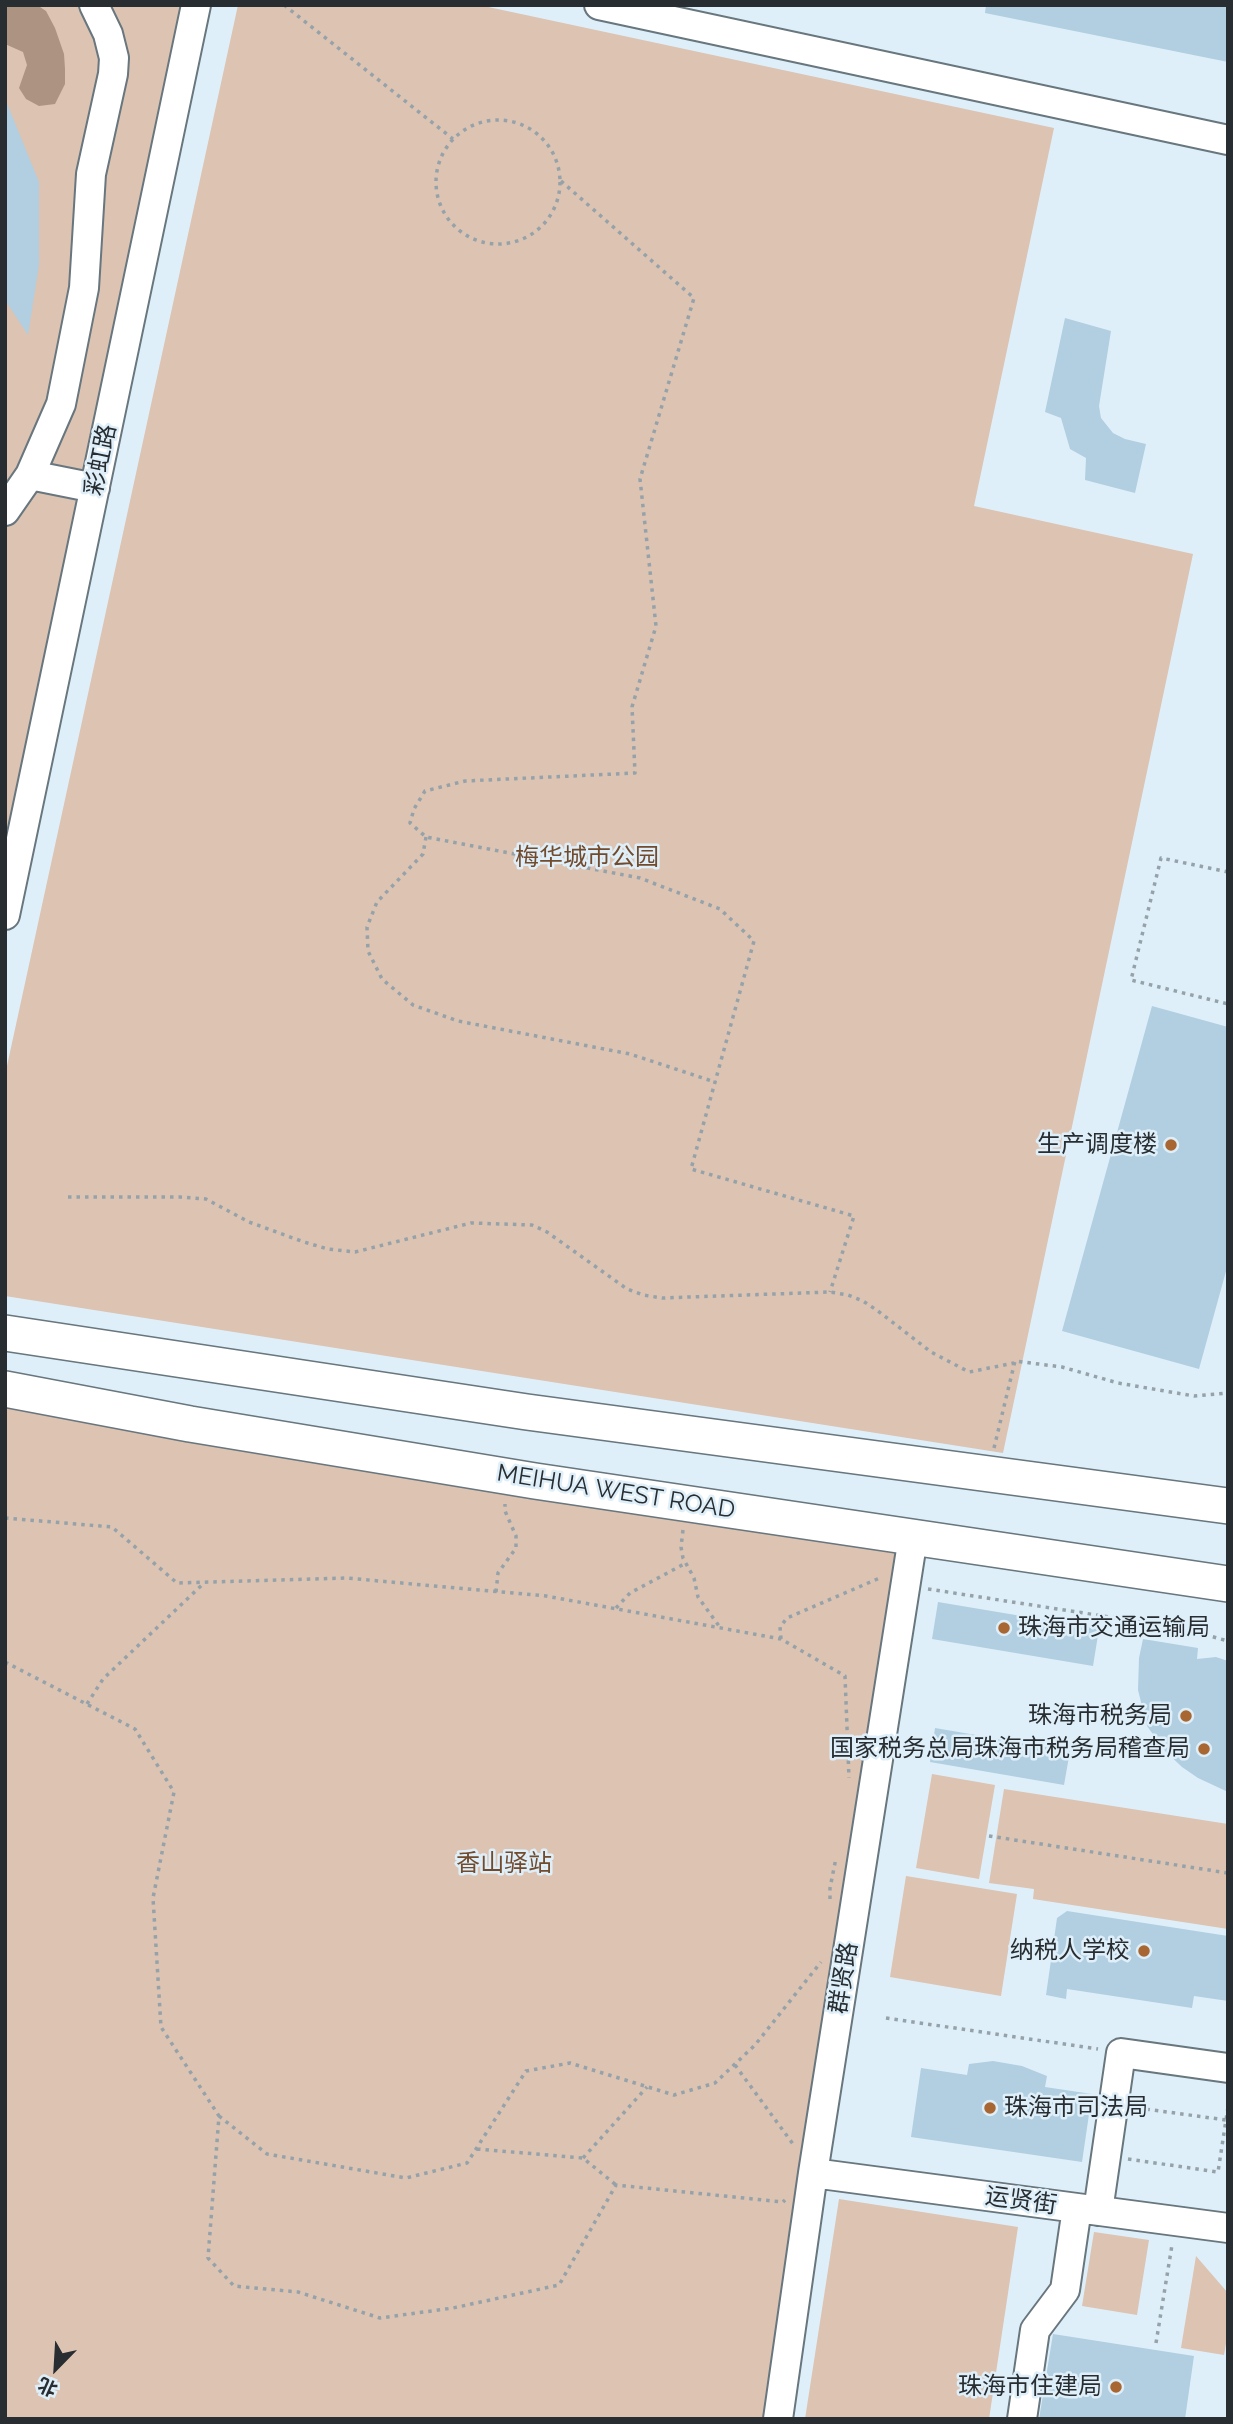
<!DOCTYPE html>
<meta charset="utf-8">
<style>
body{margin:0}
#map{position:relative;width:1233px;height:2424px;overflow:hidden;background:#dfeff9;font-family:Raleway,"Noto Sans SC",sans-serif}
canvas{display:block}
.frame{position:absolute;inset:0;border:7px solid #272d30;pointer-events:none}
.north{position:absolute;left:21px;top:2333px;width:70px;height:70px;-webkit-text-stroke:5px #dfeff9;paint-order:stroke;rotate:204deg;font-size:19px;font-weight:700;line-height:28px;text-align:center;color:#272d30}
.north::after{content:'';display:block;margin:auto;width:24px;height:32px;background:#272d30;clip-path:polygon(50% 0,100% 100%,50% 72%,0 100%)}
</style>
<div id="map">
<canvas width="1233" height="2424"></canvas>
<div class="frame"></div>
<div class="north">北</div>
</div>
<script>
const ctx = document.querySelector('canvas').getContext('2d');
ctx.lineJoin = 'round';
function paint(path, color) {
  ctx.fillStyle = color;
  ctx.fill(path, 'evenodd');
}
function shape(rows) {
  const path = new Path2D();
  for (const r of rows) {
    if (r.length === 3) {
      path.moveTo(r[0] + r[2], r[1]);
      path.arc(r[0], r[1], r[2], 0, 2 * Math.PI);
      continue;
    }
    path.moveTo(r[0], r[1]);
    for (let i = 2; i < r.length; i += 2) path.lineTo(r[i], r[i + 1]);
  }
  return path;
}
function trace(path, color, width, dash) {
  ctx.strokeStyle = color;
  ctx.lineWidth = width;
  ctx.lineCap = dash ? 'butt' : 'round';
  ctx.setLineDash(dash || []);
  ctx.stroke(path);
}
function write(font, color, halo, rows, align = 'center') {
  ctx.font = font + ' Raleway,"Noto Sans SC",sans-serif';
  ctx.lineWidth = 5;
  ctx.setLineDash([]);
  ctx.textBaseline = 'middle';
  ctx.strokeStyle = halo;
  ctx.fillStyle = color;
  for (const [text, x, y, turn = 0] of rows) {
    ctx.save();
    ctx.translate(x, y);
    ctx.rotate((+turn || 0) * Math.PI / 180);
    ctx.textAlign = isNaN(turn) ? turn : align;
    if (halo) ctx.strokeText(text, 0, 0);
    ctx.fillText(text, 0, 0);
    ctx.restore();
  }
}
paint(shape([
 [5,5,196,5,5,849],
 [238,5,479,5,1054,128,974,506,1193,554,1003,1453,5,1296,5,1075],
 [5,1389,912,1537,778,2419,5,2419],
 [932,1774,995,1785,979,1879,916,1868],
 [1004,1789,1228,1824,1228,1929,1033,1899,1034,1889,989,1883],
 [906,1876,1017,1894,1001,1996,890,1977],
 [839,2199,1018,2227,989,2419,805,2419],
 [1094,2232,1149,2240,1137,2315,1082,2306],
 [1196,2256,1228,2293,1228,2332,1224,2355,1181,2348]
]), '#dcc3b2');
paint(shape([
 [5,5,37,5,46,11,55,28,64,54,65,69,65,84,55,104,39,106,26,99,19,88,27,65,23,52,5,44]
]), '#ad9381');
paint(shape([
 [986,5,1228,5,1228,62,985,13],
 [6,101,39,182,39,265,28,335,5,300],
 [1065,318,1111,331,1099,406,1101,418,1113,433,1125,439,1146,444,1135,493,1085,480,1086,458,1070,449,1061,418,1045,412],
 [1152,1006,1228,1027,1228,1264,1199,1369,1062,1331],
 [938,1602,1099,1629,1093,1666,932,1639],
 [1143,1639,1198,1648,1197,1659,1216,1657,1228,1661,1228,1792,1198,1778,1182,1767,1165,1751,1147,1726,1138,1690,1139,1658],
 [935,1728,1070,1751,1064,1785,930,1762],
 [1067,1911,1228,1936,1228,2001,1194,1996,1192,2008,1067,1989,1066,1999,1046,1995,1057,1918],
 [993,2061,1022,2066,1047,2076,1045,2087,1092,2094,1082,2162,911,2137,921,2068,967,2075,969,2064],
 [1053,2334,1194,2356,1185,2419,1039,2419]
]), '#b1cfe1');
const minor = shape([
 [599,5,1228,140],
 [30,475,95,488],
 [5,511,30,475,61,404,84,288,91,174,113,74,114,58,108,34,94,5],
 [5,915,196,5],
 [813,2173,1228,2228],
 [1098,2211,1121,2053,1228,2068],
 [778,2419,813,2173,913,1537],
 [1022,2419,1035,2330,1065,2290,1077,2208]
]);
const major = shape([
 [5,1333,527,1412,1228,1506],
 [5,1389,190,1424,535,1481,1228,1584]
]);
trace(minor, '#68767e', 32);
trace(major, '#68767e', 38);
trace(shape([
 [284,5,453,139],
 [498,182,62],
 [561,181,694,298,640,479,656,626,632,707,635,773,465,781,425,791,414,809,410,823,426,837,640,878,720,909,754,941,691,1169,854,1216,830,1292],
 [426,837,423,854,377,902,367,927,368,951,382,979,413,1005,458,1021,630,1054,715,1082],
 [1228,872,1161,858,1131,980,1228,1004],
 [68,1197,180,1197,206,1199,249,1222,304,1242,328,1249,355,1252,471,1223,532,1225,547,1232,627,1289,643,1295,662,1298,830,1292,848,1295,863,1301,878,1311,931,1352,969,1372,1014,1363],
 [994,1448,1015,1361,1062,1367,1118,1383,1194,1396,1228,1393],
 [5,1518,112,1527,177,1583,346,1578,546,1596,781,1639,845,1676,849,1778],
 [683,1530,681,1547,683,1558,694,1578,698,1597,719,1626],
 [928,1589,1181,1628,1228,1641],
 [496,1592,498,1573,516,1548,516,1536,505,1511,505,1504],
 [616,1608,630,1593,686,1563],
 [781,1639,780,1627,787,1618,882,1577],
 [5,1662,135,1729,174,1792,153,1898,161,2027,219,2116,208,2258,234,2286,298,2292,380,2318,453,2308,559,2285,616,2185,783,2202,785,2200],
 [87,1704,103,1679,204,1583],
 [989,1836,1228,1873],
 [830,1899,830,1888,836,1858],
 [886,2018,1098,2049],
 [735,2065,793,2144],
 [1138,2108,1226,2120],
 [219,2116,267,2154,406,2178,467,2163,526,2071,570,2063,674,2095,715,2083,755,2045,821,1962],
 [477,2149,583,2158,616,2185],
 [583,2158,647,2087],
 [1128,2159,1218,2172,1228,2107],
 [1156,2343,1172,2245]
]), '#96a2a9', 3.5, [3.5, 5]);
trace(minor, '#fff', 28);
trace(major, '#fff', 35);
for (const [x, y, r, color] of [
 [1171,1145,7,"#a86632"],
 [1004,1628,7,"#a86632"],
 [1186,1716,7,"#a86632"],
 [1204,1749,7,"#a86632"],
 [1144,1951,7,"#a86632"],
 [990,2108,7,"#a86632"],
 [1116,2387,7,"#a86632"]
]) {
  const dot = new Path2D();
  dot.arc(x, y, r, 0, 2 * Math.PI);
  ctx.fillStyle = color;
  ctx.fill(dot);
  trace(dot, '#dfeff9', 2.5);
}
write('24px', '#272d30', '#dfeff9', [
 ["彩虹路",101,460,-78],
 ["MEIHUA WEST ROAD",616,1492,9],
 ["群贤路",844,1978,-81],
 ["运贤街",1021,2201,8]
]);
write('24px', '#724a2c', '#dfeff9', [
 ["梅华城市公园",587,858],
 ["香山驿站",504,1864]
]);
write('24px', '#272d30', '#dfeff9', [
 ["生产调度楼",1157,1145],
 ["珠海市交通运输局",1018,1628,"left"],
 ["珠海市税务局",1172,1716],
 ["国家税务总局珠海市税务局稽查局",1190,1749],
 ["纳税人学校",1130,1951],
 ["珠海市司法局",1004,2108,"left"],
 ["珠海市住建局",1102,2387]
], 'right');
</script>
